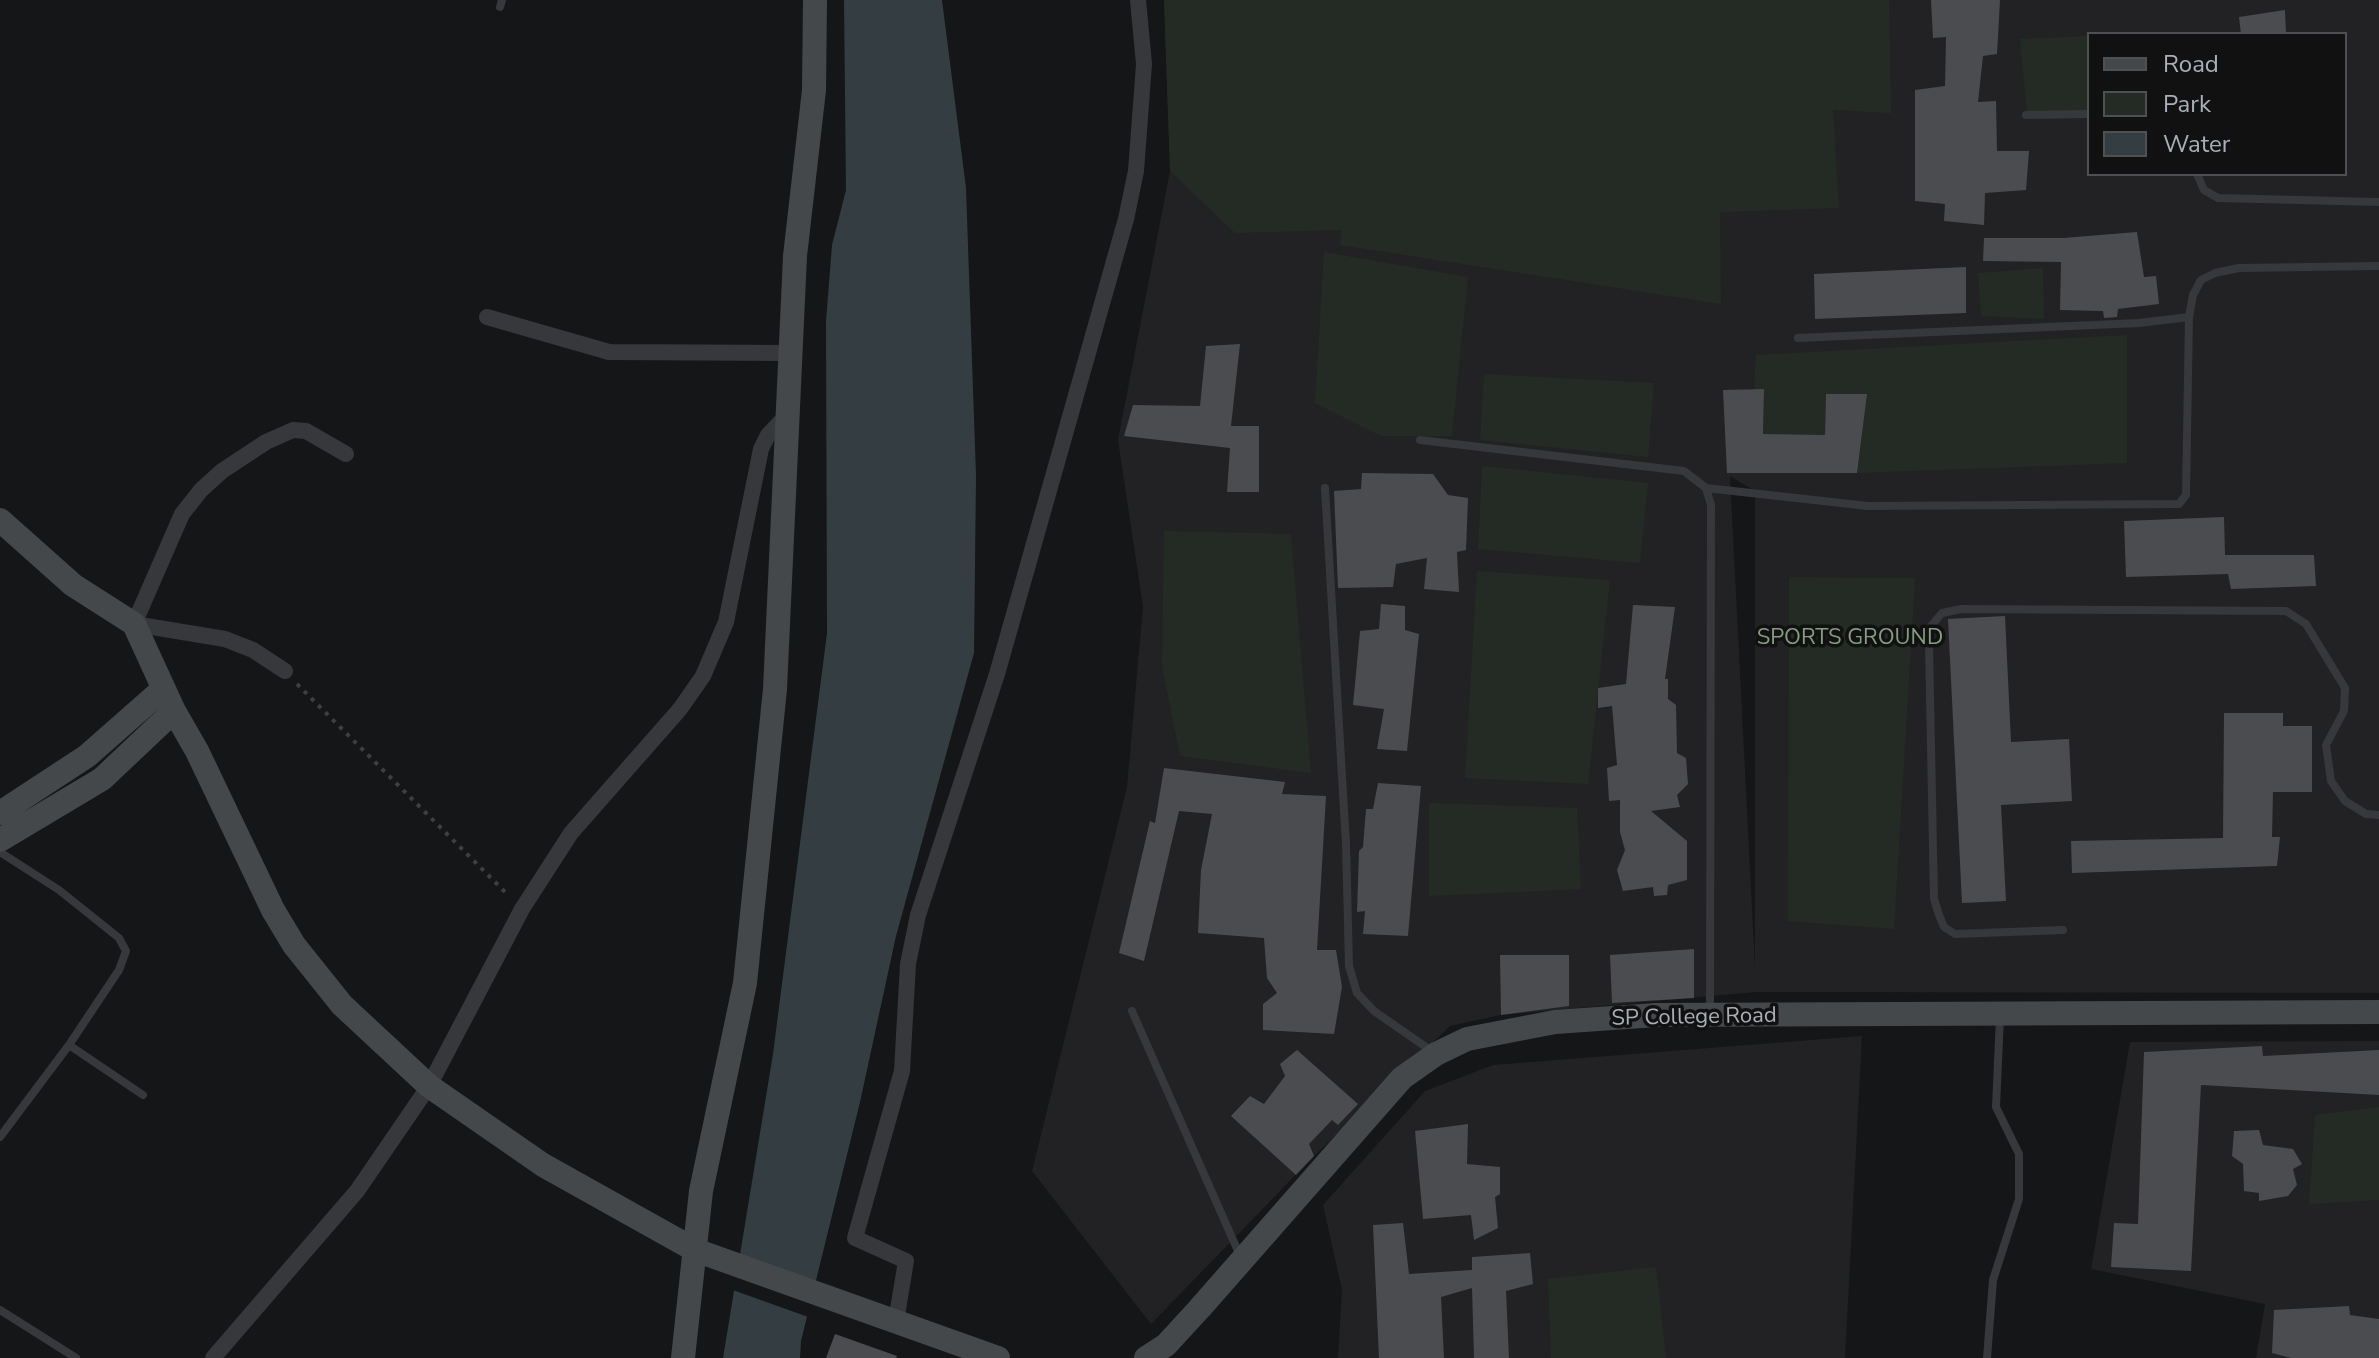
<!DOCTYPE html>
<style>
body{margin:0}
#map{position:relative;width:2379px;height:1358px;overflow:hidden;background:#151617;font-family:"Nunito Sans",sans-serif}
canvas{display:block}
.legend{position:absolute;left:2087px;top:32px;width:260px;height:144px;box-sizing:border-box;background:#111112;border:2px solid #4e5054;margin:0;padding:10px 14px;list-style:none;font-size:24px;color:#a9afb6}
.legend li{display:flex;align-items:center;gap:16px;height:40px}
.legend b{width:40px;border:2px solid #4e5054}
</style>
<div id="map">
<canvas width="2379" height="1358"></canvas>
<ul class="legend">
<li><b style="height:10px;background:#45484b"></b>Road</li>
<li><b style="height:22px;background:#242b24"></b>Park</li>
<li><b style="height:22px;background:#343e42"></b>Water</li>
</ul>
</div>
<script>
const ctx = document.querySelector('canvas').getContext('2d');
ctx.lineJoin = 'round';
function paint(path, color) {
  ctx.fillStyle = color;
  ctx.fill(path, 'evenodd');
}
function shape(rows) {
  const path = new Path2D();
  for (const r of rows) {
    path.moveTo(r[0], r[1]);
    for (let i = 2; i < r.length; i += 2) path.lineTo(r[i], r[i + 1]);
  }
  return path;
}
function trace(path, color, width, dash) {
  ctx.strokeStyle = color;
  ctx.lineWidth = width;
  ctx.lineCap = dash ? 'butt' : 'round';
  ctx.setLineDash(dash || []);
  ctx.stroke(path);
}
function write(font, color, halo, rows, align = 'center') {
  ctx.font = font + ' "Nunito Sans",sans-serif';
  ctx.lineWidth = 7;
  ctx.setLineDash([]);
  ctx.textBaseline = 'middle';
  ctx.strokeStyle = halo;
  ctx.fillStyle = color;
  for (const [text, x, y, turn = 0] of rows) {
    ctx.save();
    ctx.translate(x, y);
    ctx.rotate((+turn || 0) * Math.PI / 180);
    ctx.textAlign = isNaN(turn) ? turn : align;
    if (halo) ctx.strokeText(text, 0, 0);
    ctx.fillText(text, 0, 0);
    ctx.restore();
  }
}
paint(shape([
 [1164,0,2379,0,2379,993,1756,992,1501,1015,1450,1026,1314,1156,1151,1324,1032,1171,1127,787,1143,607,1118,440,1170,171],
 [2089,34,2345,34,2345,174,2089,174],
 [1730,476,1755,491,1755,968],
 [1862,1036,1845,1358,1338,1358,1342,1290,1323,1205,1425,1091,1493,1065],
 [2379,1041,2379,1358,2256,1358,2265,1304,2091,1269,2130,1042]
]), '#222224');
paint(shape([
 [1164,0,1889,0,1891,113,1833,110,1839,208,1720,212,1721,304,1340,245,1342,230,1235,233,1170,171],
 [2089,36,2089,111,2027,112,2020,39],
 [1324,252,1468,277,1452,436,1381,436,1315,403],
 [2043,268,2044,319,1981,316,1978,273],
 [2127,335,2127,463,1857,473,1867,394,1826,394,1825,435,1763,434,1764,390,1754,389,1756,355],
 [1484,374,1654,383,1648,457,1480,440],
 [1482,466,1648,483,1640,563,1478,549],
 [1164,531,1291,534,1311,773,1180,756,1162,666],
 [1477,571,1610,580,1588,784,1465,778],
 [1789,577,1915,578,1894,929,1788,921],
 [1429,803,1577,808,1581,889,1429,896],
 [2379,1107,2379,1200,2309,1204,2315,1115],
 [1656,1267,1666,1358,1551,1358,1548,1279]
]), '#242b24');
paint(shape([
 [844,0,942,0,966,188,976,475,974,653,896,936,860,1102,801,1341,800,1358,723,1358,773,1054,827,633,826,321,832,245,846,190]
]), '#343e42');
paint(shape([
 [735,1255,819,1285,811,1318,730,1289]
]), '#151617');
paint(shape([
 [1931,0,2000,0,1997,54,1983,56,1978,102,1996,101,1997,151,2029,151,2026,190,1985,193,1984,225,1944,221,1945,204,1915,201,1915,90,1945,86,1946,37,1933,38],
 [2285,10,2286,34,2241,34,2239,17],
 [2137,232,2144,277,2156,276,2159,304,2118,309,2117,317,2104,318,2103,311,2060,310,2061,262,1983,261,1984,238,2063,238],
 [1966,267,1966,313,1815,319,1814,274],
 [1240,344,1231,426,1259,426,1259,492,1227,492,1230,448,1124,436,1133,405,1200,406,1206,346],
 [1764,389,1763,434,1825,435,1826,394,1867,394,1857,473,1727,473,1723,390],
 [1362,473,1433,474,1448,495,1468,498,1466,550,1457,552,1459,592,1424,589,1427,558,1396,564,1393,587,1338,588,1334,491,1361,489],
 [2224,517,2225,555,2314,555,2316,586,2231,589,2228,574,2126,577,2124,521],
 [1381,604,1405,606,1405,630,1419,634,1407,751,1377,749,1384,709,1353,705,1360,631,1379,629],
 [1633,605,1675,607,1665,679,1668,679,1668,699,1676,705,1677,753,1686,758,1688,784,1677,795,1680,807,1651,811,1687,841,1687,880,1668,885,1667,895,1654,896,1653,887,1623,891,1617,870,1625,850,1620,832,1620,800,1609,801,1607,768,1617,765,1612,706,1598,708,1598,688,1626,684],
 [2005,616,2011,742,2069,739,2072,801,2001,805,2006,901,1962,903,1948,619],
 [2224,713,2283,713,2283,726,2312,726,2312,792,2273,792,2272,837,2280,837,2277,866,2072,873,2071,841,2223,838],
 [1164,768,1285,782,1282,794,1326,796,1317,950,1336,950,1342,987,1334,1034,1263,1030,1263,1004,1277,993,1267,978,1264,938,1198,933,1201,870,1212,814,1179,811,1144,961,1119,953,1150,821,1155,823],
 [1378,783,1421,786,1408,936,1363,934,1365,911,1357,912,1359,851,1363,847,1366,809,1373,809],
 [1694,949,1694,998,1612,1003,1610,955],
 [1500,955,1569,955,1569,1006,1501,1015],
 [2262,1046,2263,1056,2379,1050,2379,1095,2201,1085,2191,1271,2111,1267,2114,1223,2138,1224,2144,1052],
 [1297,1050,1358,1104,1338,1125,1332,1120,1309,1144,1314,1156,1296,1175,1231,1116,1250,1096,1264,1104,1285,1076,1280,1064],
 [1468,1124,1467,1164,1500,1167,1500,1194,1495,1197,1498,1228,1474,1240,1471,1215,1423,1219,1415,1131],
 [2259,1130,2263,1145,2293,1149,2302,1164,2293,1169,2297,1185,2288,1196,2259,1201,2259,1193,2244,1191,2243,1164,2232,1156,2234,1131],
 [1403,1223,1409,1274,1472,1270,1472,1257,1530,1253,1533,1284,1506,1291,1509,1358,1474,1358,1472,1288,1441,1297,1444,1358,1379,1358,1373,1225],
 [2349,1306,2350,1315,2379,1319,2379,1358,2291,1358,2272,1353,2274,1310],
 [835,1334,897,1356,896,1358,826,1358]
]), '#4a4c4f');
trace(shape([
 [297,684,509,896]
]), '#3d3f42', 4, [4, 6]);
trace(shape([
 [500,7,502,0],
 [2026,115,2089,114],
 [2197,174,2204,190,2218,198,2379,202],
 [1798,338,2139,323,2189,317],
 [1420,440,1684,471,1706,488,1711,505,1710,1013],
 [1325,488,1346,844,1349,966,1357,993,1374,1011,1433,1052],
 [1706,488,1868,506,2179,504,2186,495,2189,317,2193,295,2201,280,2215,273,2239,268,2379,266],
 [0,852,59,890,119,938,126,951,119,970,69,1045],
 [2063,930,1955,934,1944,927,1939,915,1934,899,1929,645,1931,626,1942,613,1961,609,2286,611,2306,624,2345,688,2344,711,2326,745,2331,781,2345,801,2366,814,2379,815],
 [1132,1011,1241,1258],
 [0,1137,69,1045,143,1095],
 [0,1310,76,1358],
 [1987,1358,1993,1280,2019,1199,2019,1154,1996,1107,2000,1017]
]), '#37383c', 8);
trace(shape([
 [487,317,609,352,790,353],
 [285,671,253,650,225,639,134,624,182,514,201,490,222,471,266,442,293,430,306,431,346,454],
 [896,1321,906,1261,855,1238,902,1071,908,964,918,915,997,674,1126,219,1136,171,1144,64,1138,0],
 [213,1358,357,1191,429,1086,522,909,571,833,680,709,703,676,726,622,761,449,768,435,790,412]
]), '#37383c', 16);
trace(shape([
 [0,520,73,585,134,624,174,711,102,779,0,840],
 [174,711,197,751,273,910,294,945,342,1005,429,1086,543,1165,695,1250,998,1358],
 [0,813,87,756,162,690],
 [683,1358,701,1191,745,983,775,689,795,256,814,90,815,0],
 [1146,1358,1166,1345,1200,1308,1402,1078,1436,1054,1467,1039,1555,1022,1656,1015,2379,1012]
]), '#45484b', 24);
write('22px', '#859e82', '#111112', [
 ["SPORTS GROUND",1850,639]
]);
write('22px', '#a9afb6', '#111112', [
 ["SP College Road",1694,1018,-1]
]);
</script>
